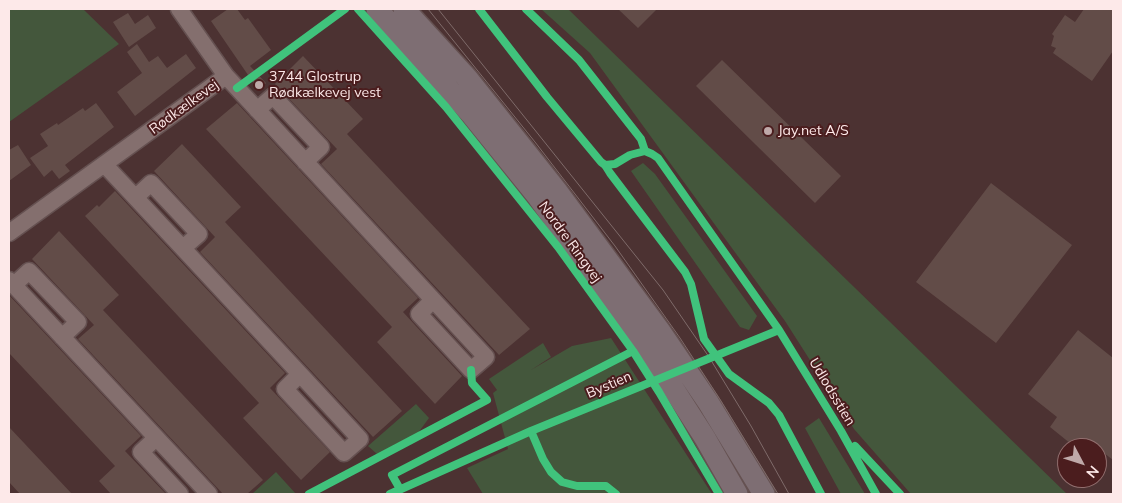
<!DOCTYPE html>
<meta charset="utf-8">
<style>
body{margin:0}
#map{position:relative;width:1122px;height:503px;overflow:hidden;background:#4c3232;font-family:Mulish,sans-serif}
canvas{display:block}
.frame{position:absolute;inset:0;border:10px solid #fde9e9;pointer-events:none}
.north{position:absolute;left:1057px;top:438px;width:50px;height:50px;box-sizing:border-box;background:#4b1d1e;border:1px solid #926f6f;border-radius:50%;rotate:130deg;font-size:14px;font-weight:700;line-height:20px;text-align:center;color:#fde9e9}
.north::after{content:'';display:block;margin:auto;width:18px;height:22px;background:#bfa9a9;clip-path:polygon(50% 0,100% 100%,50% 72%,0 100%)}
</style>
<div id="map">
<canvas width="1122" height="503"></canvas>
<div class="frame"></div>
<div class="north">N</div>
</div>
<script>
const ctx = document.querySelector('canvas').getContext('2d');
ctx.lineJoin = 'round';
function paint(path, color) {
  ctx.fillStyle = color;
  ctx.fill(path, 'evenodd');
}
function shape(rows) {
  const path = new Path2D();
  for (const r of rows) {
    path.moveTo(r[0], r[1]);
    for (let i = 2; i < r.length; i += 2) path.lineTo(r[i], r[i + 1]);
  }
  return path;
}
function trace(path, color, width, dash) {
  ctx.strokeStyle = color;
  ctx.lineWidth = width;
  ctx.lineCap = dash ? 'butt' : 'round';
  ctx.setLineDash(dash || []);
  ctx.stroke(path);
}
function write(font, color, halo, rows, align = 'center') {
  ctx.font = font + ' Mulish,sans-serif';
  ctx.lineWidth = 4;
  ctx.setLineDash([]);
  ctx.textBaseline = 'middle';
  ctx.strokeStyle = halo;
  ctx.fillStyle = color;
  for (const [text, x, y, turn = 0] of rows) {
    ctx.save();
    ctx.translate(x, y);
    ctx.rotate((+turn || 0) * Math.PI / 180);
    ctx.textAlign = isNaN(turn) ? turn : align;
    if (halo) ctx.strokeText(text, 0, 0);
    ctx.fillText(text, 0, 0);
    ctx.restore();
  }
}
paint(shape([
 [9,9,83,9,119,44,9,122],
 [541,9,568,9,1067,494,911,494,854,429,785,321,590,53],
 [643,163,655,174,757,316,749,330,740,327,631,171],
 [611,338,712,494,483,494,467,468,508,449,493,393,497,390,489,379,543,343,551,357,531,370,572,346],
 [416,404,429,418,418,433,377,454,368,446],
 [819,418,865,494,841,494,805,428],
 [276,472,296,494,252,494]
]), '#44573c');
paint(shape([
 [228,9,237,9,245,20,248,18,271,50,250,66,266,83,259,91,211,21],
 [618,9,657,9,638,28],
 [1084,9,1113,9,1113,51,1092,81,1053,53,1056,48,1051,46,1054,36,1052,34,1065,15,1075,22],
 [128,13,135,24,148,15,156,28,129,47,113,22],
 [137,44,149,62,158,56,167,68,186,54,196,68,135,116,117,92,142,73,127,52],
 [303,56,363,119,347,134,530,329,499,355,321,164,337,149,275,84],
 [722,60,841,176,815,203,696,86],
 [96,103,114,127,65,165,70,171,59,179,52,170,44,177,30,158,48,146,40,134,57,123,58,125,83,108,85,111],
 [237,103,418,298,403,312,462,376,435,404,377,342,392,327,206,129],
 [182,144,241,207,225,222,402,411,373,437,200,252,215,237,154,171],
 [18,145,31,165,9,181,9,150],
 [991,183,1072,245,996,343,916,282],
 [115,191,285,373,270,388,330,452,301,480,243,418,259,403,85,216,97,205,99,207],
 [59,231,119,295,103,310,263,480,247,494,223,494,78,339,94,325,32,259],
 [9,295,141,436,125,451,166,494,111,494,99,481,115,466,9,353],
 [1078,330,1113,358,1113,460,1086,439,1079,448,1076,448,1050,427,1057,417,1028,394],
 [9,427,72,494,20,494,9,482]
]), '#624c48');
const minor = shape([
 [179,9,226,76,486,357,471,370,419,314,433,300],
 [257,110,273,96,321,147,305,162],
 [104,164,190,256,300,374,360,439,344,453,285,389,300,374],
 [136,197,151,183,199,234,183,248],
 [9,233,226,76],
 [9,280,209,494],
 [14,285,29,271,78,322,62,337],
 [156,438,141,452,180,494]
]);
const major = shape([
 [377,9,471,114,538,197,646,346,705,438,737,494],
 [404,9,467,78,556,190,659,330,708,402,764,494]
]);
trace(minor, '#655151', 19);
trace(major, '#655151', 24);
trace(minor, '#846f6e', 16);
trace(major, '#7e6e73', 21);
trace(shape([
 [428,9,535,142,615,246,680,338,721,401,778,494],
 [438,9,663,290,709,357,751,426,789,494]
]), '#7f6b6a', 1);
trace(shape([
 [358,9,446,107,558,247,633,351,659,392,719,494],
 [479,9,547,97,601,162,605,165,610,173,685,272,691,284,704,339,729,374,769,403,779,415,821,494],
 [526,9,579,60,641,139,645,151],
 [237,88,345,9],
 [605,165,615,164,630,155,645,151,652,154,658,158,779,330,841,431,876,494],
 [531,431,543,459,551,472,562,482,577,486,606,486,616,494],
 [855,446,900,494],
 [400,489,392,475,633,351],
 [309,494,487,400,472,383,471,370],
 [390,494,531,431,779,330]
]), '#40c37c', 8);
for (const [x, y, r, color] of [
 [259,85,5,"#bfa9a9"],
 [768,131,5,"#bfa9a9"]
]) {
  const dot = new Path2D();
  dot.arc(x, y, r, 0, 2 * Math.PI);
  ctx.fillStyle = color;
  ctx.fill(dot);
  trace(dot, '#4b1d1e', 2);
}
write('14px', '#fde9e9', '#4b1d1e', [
 ["3744 Glostrup",269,77],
 ["Rødkælkevej vest",269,93],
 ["Jay.net A/S",778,131]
], 'left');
write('14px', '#fde9e9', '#4b1d1e', [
 ["Rødkælkevej",184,107,-36],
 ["Nordre Ringvej",570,242,54],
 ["Bystien",609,385,-23],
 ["Udlodsstien",832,392,59]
]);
</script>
